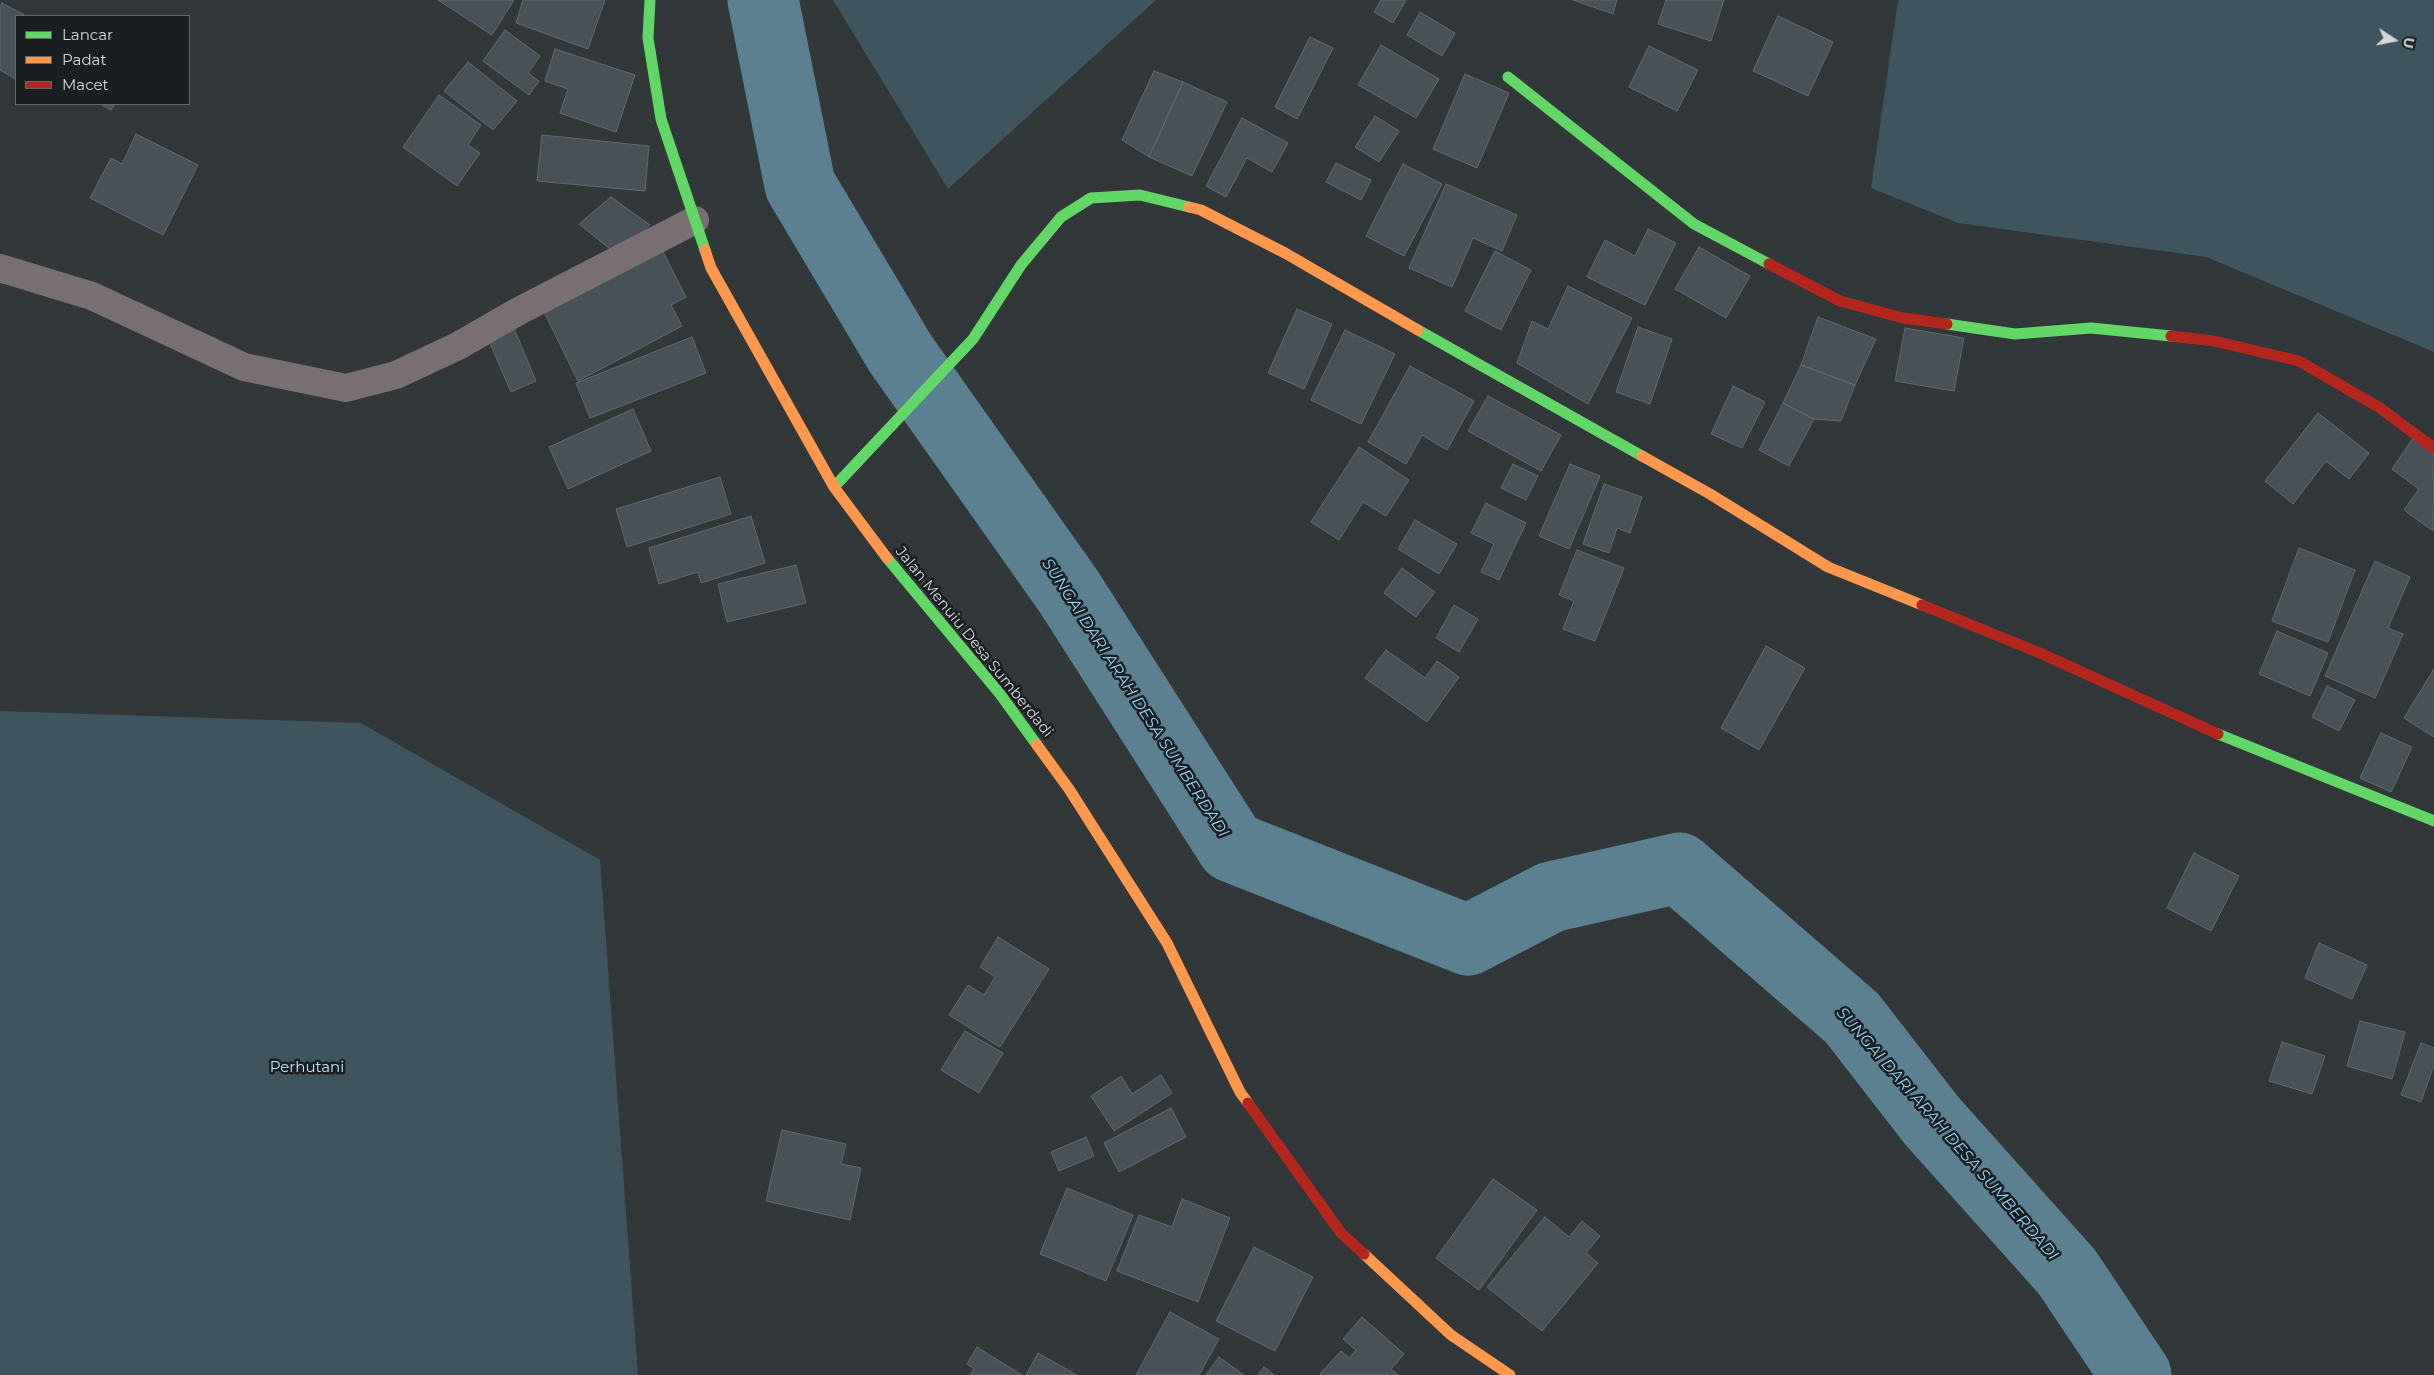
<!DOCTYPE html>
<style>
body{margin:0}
#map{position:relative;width:2434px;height:1375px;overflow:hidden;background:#32373a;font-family:Montserrat,sans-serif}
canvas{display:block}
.legend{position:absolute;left:15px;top:15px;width:175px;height:90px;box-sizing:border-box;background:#1a1e21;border:1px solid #64686c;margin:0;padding:6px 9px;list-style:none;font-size:15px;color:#d2d8dc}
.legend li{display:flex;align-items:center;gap:10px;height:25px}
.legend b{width:25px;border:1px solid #64686c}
.north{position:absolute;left:2369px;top:15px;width:50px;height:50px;-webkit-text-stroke:4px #1a1e21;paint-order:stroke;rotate:101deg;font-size:14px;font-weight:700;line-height:20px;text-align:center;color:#d2d8dc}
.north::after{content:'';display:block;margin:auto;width:18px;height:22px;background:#d2d8dc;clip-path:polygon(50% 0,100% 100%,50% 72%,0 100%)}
</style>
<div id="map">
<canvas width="2434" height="1375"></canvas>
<ul class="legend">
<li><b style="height:6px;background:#63d668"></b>Lancar</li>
<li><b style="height:6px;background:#ff974d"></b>Padat</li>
<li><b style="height:6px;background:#b3261e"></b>Macet</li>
</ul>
<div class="north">U</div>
</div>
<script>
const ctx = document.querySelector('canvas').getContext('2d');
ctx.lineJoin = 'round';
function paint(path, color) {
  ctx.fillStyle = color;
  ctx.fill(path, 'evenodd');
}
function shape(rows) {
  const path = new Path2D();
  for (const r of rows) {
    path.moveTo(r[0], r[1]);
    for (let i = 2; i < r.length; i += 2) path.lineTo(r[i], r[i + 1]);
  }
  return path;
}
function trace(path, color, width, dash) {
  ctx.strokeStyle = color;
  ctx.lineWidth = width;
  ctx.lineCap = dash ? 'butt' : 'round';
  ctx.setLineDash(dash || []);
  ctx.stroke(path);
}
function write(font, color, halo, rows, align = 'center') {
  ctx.font = font + ' Montserrat,sans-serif';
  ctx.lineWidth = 5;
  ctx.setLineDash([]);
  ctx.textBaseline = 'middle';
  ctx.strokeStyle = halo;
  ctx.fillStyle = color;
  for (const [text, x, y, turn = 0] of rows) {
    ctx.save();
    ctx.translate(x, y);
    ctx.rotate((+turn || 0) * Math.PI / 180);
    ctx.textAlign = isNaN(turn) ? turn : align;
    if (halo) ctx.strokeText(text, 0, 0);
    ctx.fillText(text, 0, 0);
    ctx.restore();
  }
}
paint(shape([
 [833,0,1156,0,948,189],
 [1898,0,2434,0,2434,352,2206,257,1958,223,1871,188],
 [0,711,361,723,600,860,638,1375,0,1375]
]), '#3e545e');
trace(shape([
 [763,0,800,185,900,353,1069,592,1232,847,1468,940,1551,897,1679,868,1852,1018,1932,1121,2067,1272,2136,1375]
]), '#5a8091', 71);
const building = shape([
 [438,0,514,0,492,35,438,0],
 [523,0,605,0,588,49,516,23,523,0],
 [1381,0,1406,0,1393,23,1374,12,1381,0],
 [1573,0,1617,0,1613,14,1573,0],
 [1666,0,1724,0,1711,41,1658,24,1666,0],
 [2,3,26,16,16,16,16,79,0,70,0,7,2,3],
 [1420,12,1455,33,1442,56,1407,35,1420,12],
 [1778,16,1833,42,1808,96,1753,71,1778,16],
 [505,30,540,56,528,73,539,81,529,95,483,61,505,30],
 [1310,37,1333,48,1297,119,1275,107,1310,37],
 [1381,45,1439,79,1416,118,1358,85,1381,45],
 [1649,46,1698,70,1677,111,1629,87,1649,46],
 [555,49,635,75,616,132,560,113,568,89,545,81,555,49],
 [468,62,517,101,493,130,444,91,468,62],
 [1154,71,1183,82,1149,157,1122,140,1154,71],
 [1465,74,1509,93,1477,168,1433,149,1465,74],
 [1183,82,1227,102,1192,176,1149,157,1183,82],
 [439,95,481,125,468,145,480,153,457,186,403,147,439,95],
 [100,104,115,104,111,110,100,104],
 [1375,116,1399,131,1379,162,1355,147,1375,116],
 [1242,118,1288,143,1272,172,1247,158,1226,197,1206,186,1242,118],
 [136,134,198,165,163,235,90,198,111,158,122,164,136,134],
 [542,135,649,146,645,191,537,181,542,135],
 [1336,163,1371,180,1361,200,1326,182,1336,163],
 [1403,164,1442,184,1404,256,1366,236,1403,164],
 [1446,184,1517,215,1502,251,1473,238,1452,287,1409,268,1446,184],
 [611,197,650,225,615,253,579,224,611,197],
 [1648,229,1676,243,1645,305,1587,277,1605,240,1635,256,1648,229],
 [659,244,686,297,671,305,682,326,578,381,539,302,659,244],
 [1699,247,1750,276,1726,318,1675,289,1699,247],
 [1495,251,1531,270,1501,330,1465,311,1495,251],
 [1568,286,1632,318,1588,404,1517,363,1532,321,1548,329,1568,286],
 [1297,309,1332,324,1304,389,1268,373,1297,309],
 [1818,317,1876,339,1855,385,1801,365,1818,317],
 [511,321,536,381,511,392,485,332,511,321],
 [1638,327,1672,339,1650,404,1616,392,1638,327],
 [1905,328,1964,338,1954,391,1895,381,1905,328],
 [1345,330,1395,354,1361,424,1311,400,1345,330],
 [692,337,706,373,590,418,576,383,692,337],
 [1801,365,1855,385,1841,421,1814,419,1783,403,1801,365],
 [1410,366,1474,401,1447,450,1422,435,1406,464,1368,442,1410,366],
 [1733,386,1765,402,1742,448,1711,434,1733,386],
 [1488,396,1561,435,1541,471,1468,431,1488,396],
 [1783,403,1814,419,1789,466,1759,450,1783,403],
 [633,409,651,451,568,489,549,447,633,409],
 [2318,413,2369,453,2349,479,2326,461,2293,504,2265,481,2318,413],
 [2413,438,2434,454,2433,531,2404,510,2419,489,2392,469,2413,438],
 [1359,447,1409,480,1386,516,1363,502,1339,540,1311,522,1359,447],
 [1513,464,1538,476,1526,500,1501,488,1513,464],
 [1570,464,1600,476,1569,549,1539,536,1570,464],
 [720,477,731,514,627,547,616,509,720,477],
 [1604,484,1642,497,1630,533,1617,528,1609,553,1583,544,1604,484],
 [1486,503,1526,523,1499,580,1481,572,1494,544,1471,533,1486,503],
 [751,516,765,563,701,583,698,572,659,584,649,548,751,516],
 [1415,520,1457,544,1439,574,1398,549,1415,520],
 [2299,548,2355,570,2328,642,2272,621,2299,548],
 [1577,550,1624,568,1595,641,1563,629,1574,601,1559,595,1577,550],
 [2375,561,2410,577,2388,628,2403,634,2375,698,2325,676,2375,561],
 [796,565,806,603,727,622,718,584,796,565],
 [1402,568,1435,592,1416,617,1384,593,1402,568],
 [1454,605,1478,619,1459,652,1436,638,1454,605],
 [2277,631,2328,653,2310,696,2259,674,2277,631],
 [1766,646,1805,668,1759,750,1721,728,1766,646],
 [1386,650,1425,678,1437,661,1459,677,1427,722,1365,678,1386,650],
 [2434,669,2434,737,2404,718,2434,669],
 [2327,686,2355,700,2339,731,2312,717,2327,686],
 [2381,733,2412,747,2391,792,2360,778,2381,733],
 [2194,853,2239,876,2211,931,2167,908,2194,853],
 [998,937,1049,969,1000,1047,949,1015,968,985,984,995,995,977,980,967,998,937],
 [2319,943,2367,965,2352,999,2305,978,2319,943],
 [2360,1021,2405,1032,2392,1079,2347,1066,2360,1021],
 [965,1031,1003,1053,979,1093,941,1070,965,1031],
 [2282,1042,2325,1056,2312,1094,2269,1081,2282,1042],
 [2421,1043,2434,1048,2434,1065,2421,1102,2401,1095,2421,1043],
 [1161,1075,1172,1093,1114,1131,1091,1096,1121,1076,1132,1094,1161,1075],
 [1171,1108,1186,1137,1119,1172,1104,1143,1171,1108],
 [782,1130,846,1144,841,1164,861,1168,850,1220,766,1201,782,1130],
 [1086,1137,1094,1156,1059,1171,1051,1152,1086,1137],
 [1493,1179,1537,1210,1479,1290,1436,1258,1493,1179],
 [1067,1188,1133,1215,1106,1281,1040,1254,1067,1188],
 [1182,1199,1230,1218,1198,1302,1117,1271,1139,1215,1172,1227,1182,1199],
 [1545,1217,1569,1237,1582,1221,1600,1236,1586,1253,1598,1263,1542,1331,1487,1287,1545,1217],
 [1254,1247,1313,1277,1275,1351,1216,1321,1254,1247],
 [1170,1312,1219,1339,1199,1375,1136,1375,1170,1312],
 [1362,1317,1404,1354,1391,1369,1398,1375,1322,1375,1320,1374,1341,1351,1349,1358,1356,1350,1343,1339,1362,1317],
 [977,1347,1022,1375,970,1375,974,1369,967,1364,977,1347],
 [1038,1353,1077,1375,1026,1375,1038,1353],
 [1219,1357,1244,1375,1206,1375,1219,1357],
 [1264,1367,1274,1375,1258,1375,1264,1367]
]);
paint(building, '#475157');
trace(building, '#64686b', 1);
trace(shape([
 [0,268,92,296,244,367,346,388,396,375,458,346,517,312,695,220]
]), '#796f72', 28);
trace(shape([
 [650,0,648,38,661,119,705,250],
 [1508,77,1694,224,1769,264],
 [1947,324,2015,334,2091,328,2171,336],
 [1418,330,1642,456],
 [834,487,973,339,1021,265,1061,217,1091,198,1140,195,1189,207],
 [887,558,1000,694,1037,745],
 [2218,734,2434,821]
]), '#63d668', 11);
trace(shape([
 [1189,207,1201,210,1285,253,1418,330],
 [705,250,711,268,834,487,887,558],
 [1642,456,1710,494,1828,567,1922,605],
 [1037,745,1069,789,1167,943,1240,1092,1248,1103],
 [1364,1254,1451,1335,1510,1375]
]), '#ff974d', 11);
trace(shape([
 [1769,264,1840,301,1903,318,1947,324],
 [2171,336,2214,341,2299,361,2380,408,2434,448],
 [1922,605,2040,653,2218,734],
 [1248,1103,1341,1233,1364,1254]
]), '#b3261e', 11);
write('15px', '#d2d8dc', '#1a1e21', [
 ["Jalan Menuiu Desa Sumberdadi",974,642,51]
]);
write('15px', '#bde5fa', '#1a1e21', [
 ["Perhutani",307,1068]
]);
write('italic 16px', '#8dd2f4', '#1a1e21', [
 ["SUNGAI DARI ARAH DESA SUMBERDADI",1135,698,57],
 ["SUNGAI DARI ARAH DESA SUMBERDADI",1947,1134,49]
]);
</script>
